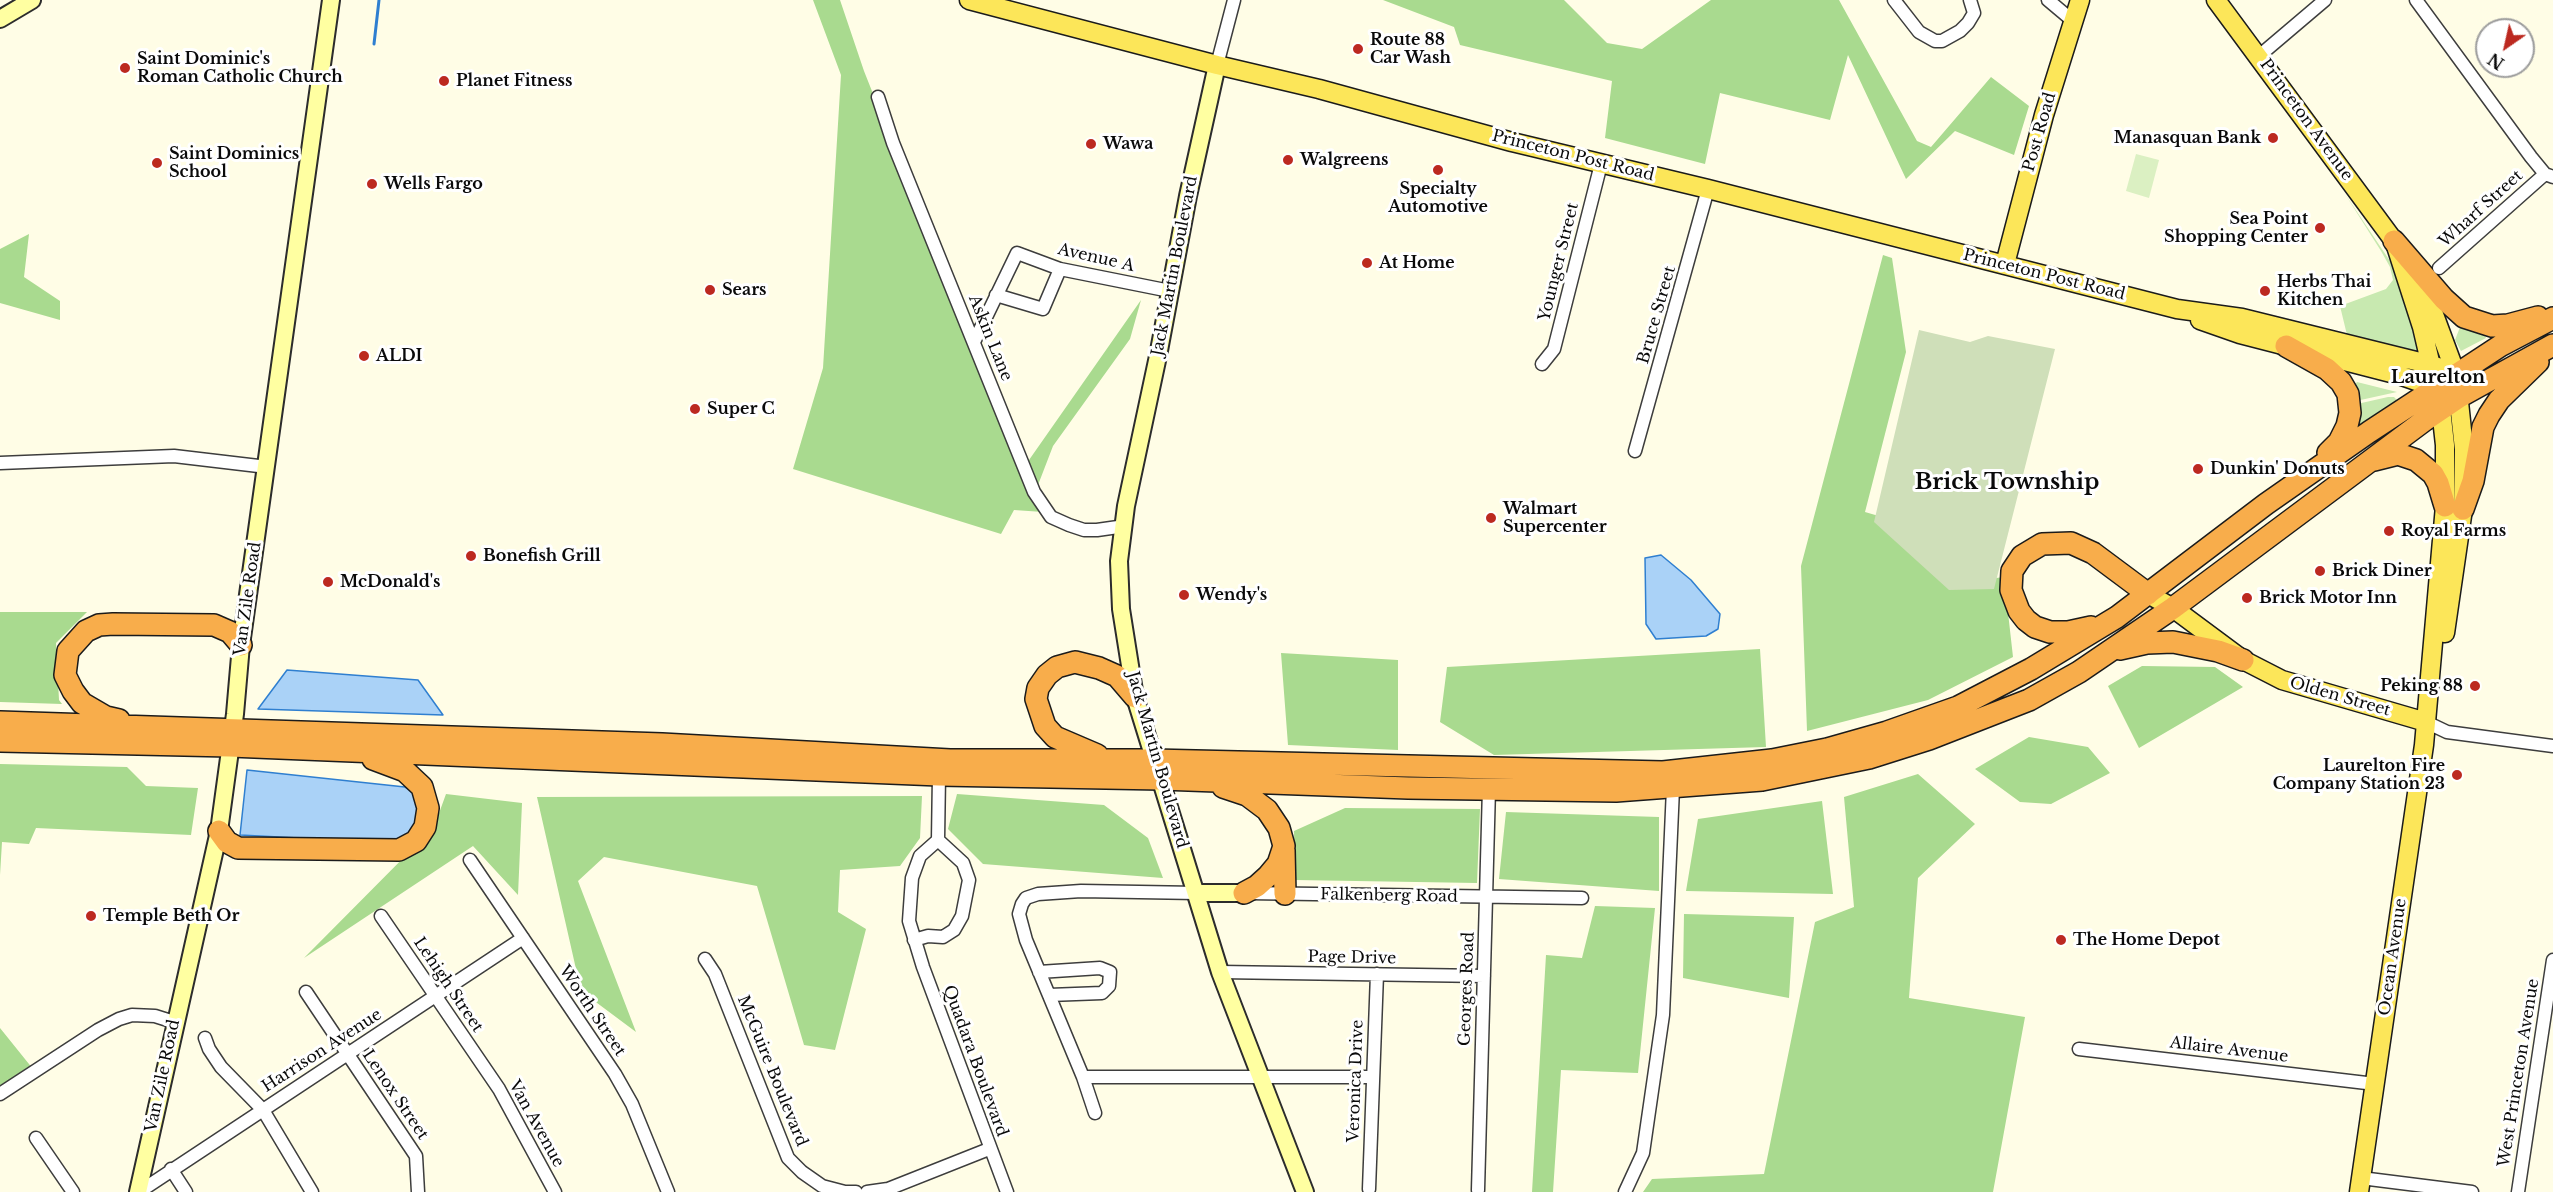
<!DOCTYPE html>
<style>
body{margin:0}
#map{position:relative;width:2553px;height:1192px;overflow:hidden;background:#fffde6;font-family:"Libre Baskerville",serif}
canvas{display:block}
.north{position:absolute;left:2475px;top:18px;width:60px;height:60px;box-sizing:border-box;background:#fff;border:2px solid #9d9d9d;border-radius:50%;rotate:214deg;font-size:16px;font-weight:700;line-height:24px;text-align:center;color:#0a0a0a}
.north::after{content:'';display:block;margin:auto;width:21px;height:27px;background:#bc2920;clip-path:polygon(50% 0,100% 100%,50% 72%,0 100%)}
</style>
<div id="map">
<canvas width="2553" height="1192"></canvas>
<div class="north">N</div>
</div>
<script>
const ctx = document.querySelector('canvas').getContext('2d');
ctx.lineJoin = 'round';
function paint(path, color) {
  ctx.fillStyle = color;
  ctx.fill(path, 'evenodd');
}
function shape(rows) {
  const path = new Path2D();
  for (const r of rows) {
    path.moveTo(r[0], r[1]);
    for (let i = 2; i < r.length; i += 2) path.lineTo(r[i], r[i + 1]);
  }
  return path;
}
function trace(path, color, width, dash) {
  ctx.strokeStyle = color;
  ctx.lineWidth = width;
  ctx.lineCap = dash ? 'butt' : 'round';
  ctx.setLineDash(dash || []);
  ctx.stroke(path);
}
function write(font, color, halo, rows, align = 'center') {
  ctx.font = font + ' "Libre Baskerville",serif';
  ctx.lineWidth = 6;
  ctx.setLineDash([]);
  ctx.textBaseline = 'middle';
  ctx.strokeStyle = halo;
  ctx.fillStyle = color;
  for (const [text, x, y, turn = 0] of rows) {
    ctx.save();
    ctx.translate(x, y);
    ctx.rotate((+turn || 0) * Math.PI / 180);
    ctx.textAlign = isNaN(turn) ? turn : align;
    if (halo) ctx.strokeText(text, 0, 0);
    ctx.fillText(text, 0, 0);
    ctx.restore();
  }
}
paint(shape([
 [2345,194,2394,267,2418,339,2419,351,2403,350,2347,335,2340,306,2386,289,2393,280,2390,267,2381,251],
 [2462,322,2484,333,2486,338,2461,351,2455,340],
 [2357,382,2397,392,2356,401,2353,387],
 [2388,397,2394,397,2397,400,2359,427,2354,424,2357,404]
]), '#c8e9b0');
paint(shape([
 [813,0,840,0,864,71,1022,470,1141,300,1130,339,1053,446,1033,498,1043,512,1014,510,1001,534,793,469,823,368,841,75],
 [1383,0,1564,0,1607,43,1642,49,1711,0,1839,0,1917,141,1931,147,1991,77,2029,106,2014,155,1955,131,1906,179,1848,55,1830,120,1720,93,1705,164,1605,138,1612,81,1460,45,1454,27],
 [29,234,24,277,60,301,60,320,0,303,0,249],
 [1883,255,1892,258,1906,352,1865,512,1930,531,1949,584,2004,577,2013,657,1928,700,1807,731,1801,566],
 [0,612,87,612,56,643,59,700,62,704,0,702],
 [1760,649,1766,747,1494,755,1440,722,1447,667],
 [1281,653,1398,660,1398,750,1288,745],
 [2142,666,2215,667,2243,687,2139,748,2108,686],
 [2029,737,2088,747,2110,773,2051,804,2020,802,1975,769],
 [0,764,127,767,146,786,198,788,191,835,36,828,29,844,2,842,0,875],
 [1918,774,1975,824,1918,878,1909,998,2025,1017,1993,1192,1643,1192,1652,1179,1764,1174,1815,922,1854,907,1844,797],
 [446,794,522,803,518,895,473,846,304,958,434,827],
 [957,794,1104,805,1148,838,1163,878,983,864,948,829],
 [922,796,920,838,900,866,840,870,838,912,866,929,835,1050,804,1045,757,886,604,857,578,881,636,1032,581,991,537,797],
 [1822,801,1833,894,1686,891,1698,819],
 [1345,808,1480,809,1477,883,1295,880,1294,831],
 [1506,812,1659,817,1659,891,1499,879],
 [1595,906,1655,908,1638,1073,1561,1070,1553,1192,1532,1192,1546,955,1582,958],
 [1684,914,1794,917,1789,998,1683,978],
 [0,1028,33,1069,0,1091]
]), '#a9da8f');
paint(shape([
 [1919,330,1970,342,1988,336,2055,349,1994,589,1949,590,1874,522]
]), '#cfdfb9');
paint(shape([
 [2136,154,2159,160,2149,198,2126,191]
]), '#dbf0c2');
const water = shape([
 [1661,555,1691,580,1720,614,1718,629,1706,636,1656,639,1646,624,1645,558,1661,555],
 [287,670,418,680,443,715,258,709,287,670],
 [247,770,405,787,413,792,420,807,416,825,409,837,396,843,240,835,247,770]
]);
paint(water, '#aad2f7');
trace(water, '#2f7fd0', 1.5);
trace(shape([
 [374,44,379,0]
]), '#2f7fd0', 3);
const street = shape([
 [1894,0,1919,32,1935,41,1942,41,1960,31,1968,23,1974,13,1970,0],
 [2048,0,2073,21],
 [2416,0,2531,157,2545,174,2553,177],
 [2259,56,2325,0],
 [1217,65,1234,0],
 [878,97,893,143,1034,492,1051,517,1069,525,1084,530,1097,530,1125,526],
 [2439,268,2545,174],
 [996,295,1043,309,1060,269],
 [974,342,1017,253,1060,269,1170,291],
 [1542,364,1554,349,1601,164],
 [1635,451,1708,189],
 [0,463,174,456,267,467],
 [2426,722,2447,732,2553,746],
 [939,775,938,840,920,856,912,878,909,921,923,967,1007,1192],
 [470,860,615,1074,632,1104,668,1192],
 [1197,893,1081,891,1038,894,1026,898,1022,904,1019,914,1026,940,1083,1077,1373,1077],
 [1248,893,1582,898],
 [381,916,499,1089,555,1192],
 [914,940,928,936,943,937,954,930,962,916,969,880,963,863,938,840],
 [705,959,715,974,788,1158,802,1172,822,1186,845,1192,856,1192],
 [1039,972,1100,968,1110,972,1109,986,1102,993,1049,995],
 [1220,972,1484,976],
 [306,992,416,1156,418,1192],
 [205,1038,209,1049,221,1067,263,1110,312,1192],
 [2079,1049,2375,1084],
 [1083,1077,1095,1113],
 [0,1094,98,1030,119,1019,132,1015,155,1016,174,1022],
 [36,1138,73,1192],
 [171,1169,186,1192],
 [2361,1178,2472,1192],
 [1369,1189,1377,974],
 [1478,1190,1489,788],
 [139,1192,523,938],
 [867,1192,888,1189,989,1149],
 [1625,1192,1643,1153,1663,1015,1673,788],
 [2518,1192,2553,960]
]);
const secondary = shape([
 [0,19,32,0],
 [1217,65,1188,196,1158,356,1126,506,1119,561,1121,609,1135,697,1220,972,1305,1192],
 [1197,893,1244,893],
 [138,1192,219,831,235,714,241,645,331,0]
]);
const primary = shape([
 [969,0,1217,65,1319,89,1512,142,1708,189,2177,309,2242,318,2432,365,2456,374],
 [2216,0,2394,241,2411,265,2432,309,2456,374,2464,449,2463,509,2445,633],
 [2005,264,2044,115,2080,0],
 [2200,320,2240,334,2399,375,2445,391],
 [2148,594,2173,608,2243,660,2282,680,2426,722],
 [2359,1192,2424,745,2445,506,2445,445,2441,409,2422,327,2395,243]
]);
const highway = shape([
 [2394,241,2444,299,2464,317,2492,326,2508,325,2538,317],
 [2286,346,2327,369,2341,382,2348,394,2350,413,2347,426,2339,442,2328,453],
 [2374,460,2398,454,2416,460,2433,474,2438,483,2445,506],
 [2463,509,2473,481,2483,427,2489,415,2499,400,2538,362],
 [2091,627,2068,632,2050,632,2035,627,2026,620,2019,611,2011,590,2012,571,2022,556,2042,544,2071,543,2093,553,2148,594],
 [2120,649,2147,643,2173,642,2218,651,2243,660],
 [119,720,106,717,82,703,73,691,65,675,68,651,86,631,99,625,113,624,214,625,230,632,241,645],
 [0,722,662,744,950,760,1153,760,1663,772,1772,760,1827,749,1887,732,1958,707,2031,669,2117,617,2266,504,2369,432,2500,346,2553,318],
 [0,741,230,746,939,775,1161,779,1408,788,1616,791,1762,780,1869,758,1929,739,2029,700,2079,672,2173,608,2425,420,2459,397,2553,345],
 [1097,755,1055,737,1045,726,1036,699,1038,688,1047,675,1057,667,1075,662,1099,668,1117,676,1135,697],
 [1223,787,1247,795,1267,810,1279,828,1284,846,1278,864,1268,876,1257,886,1244,893],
 [219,831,227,842,238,848,399,850,416,841,425,827,428,808,422,787,405,771,373,759],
 [1284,850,1285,894]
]);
trace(street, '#3d3d3d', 15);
trace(secondary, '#2c2c2c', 20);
trace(primary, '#1b1b1b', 21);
trace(highway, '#1b1b1b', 24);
trace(street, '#fff', 12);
trace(secondary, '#ffffa1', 16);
trace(primary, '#fce659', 18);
trace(highway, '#f8ad4b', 21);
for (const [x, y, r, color] of [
 [1358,49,6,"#bc2920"],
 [125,68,6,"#bc2920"],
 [444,81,6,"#bc2920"],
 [2273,138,6,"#bc2920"],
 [1091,144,6,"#bc2920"],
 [1288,160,6,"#bc2920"],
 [157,163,6,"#bc2920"],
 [1438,170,6,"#bc2920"],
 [372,184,6,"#bc2920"],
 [2320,228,6,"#bc2920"],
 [1367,263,6,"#bc2920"],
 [710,290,6,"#bc2920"],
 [2265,291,6,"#bc2920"],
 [364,356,6,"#bc2920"],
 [695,409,6,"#bc2920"],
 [2198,469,6,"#bc2920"],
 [1491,518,6,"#bc2920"],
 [2389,531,6,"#bc2920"],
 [471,556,6,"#bc2920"],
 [2320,571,6,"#bc2920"],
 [328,582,6,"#bc2920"],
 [1184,595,6,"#bc2920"],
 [2247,598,6,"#bc2920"],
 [2475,686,6,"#bc2920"],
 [2457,775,6,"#bc2920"],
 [91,916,6,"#bc2920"],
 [2061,940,6,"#bc2920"]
]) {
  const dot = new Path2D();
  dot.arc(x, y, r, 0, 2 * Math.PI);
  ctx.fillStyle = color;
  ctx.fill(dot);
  trace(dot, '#fff', 2);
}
write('bold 16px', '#0a0a0a', '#fff', [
 ["Route 88",1370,40],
 ["Car Wash",1370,58],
 ["Saint Dominic's",137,59],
 ["Roman Catholic Church",137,77],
 ["Planet Fitness",456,81],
 ["Manasquan Bank",2261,138,"right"],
 ["Wawa",1103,144],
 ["Saint Dominics",169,154],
 ["School",169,172],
 ["Walgreens",1300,160],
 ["Wells Fargo",384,184],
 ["Specialty",1438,189,"center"],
 ["Automotive",1438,207,"center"],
 ["Sea Point",2308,219,"right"],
 ["Shopping Center",2308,237,"right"],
 ["At Home",1379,263],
 ["Herbs Thai",2277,282],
 ["Kitchen",2277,300],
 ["Sears",722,290],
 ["ALDI",376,356],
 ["Super C",707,409],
 ["Dunkin' Donuts",2210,469],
 ["Walmart",1503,509],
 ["Supercenter",1503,527],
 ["Royal Farms",2401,531],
 ["Bonefish Grill",483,556],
 ["Brick Diner",2332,571],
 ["McDonald's",340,582],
 ["Wendy's",1196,595],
 ["Brick Motor Inn",2259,598],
 ["Peking 88",2463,686,"right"],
 ["Laurelton Fire",2445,766,"right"],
 ["Company Station 23",2445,784,"right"],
 ["Temple Beth Or",103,916],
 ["The Home Depot",2073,940]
], 'left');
write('16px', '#0a0a0a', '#fff', [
 ["Princeton Avenue",2306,120,54],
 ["Post Road",2040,132,-74],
 ["Princeton Post Road",1573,156,14],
 ["Wharf Street",2481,209,-42],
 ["Avenue A",1096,258,13],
 ["Younger Street",1559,262,-76],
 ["Jack Martin Boulevard",1175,266,-79],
 ["Princeton Post Road",2044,275,14],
 ["Bruce Street",1657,315,-74],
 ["Askin Lane",990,338,68],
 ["Van Zile Road",248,599,-82],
 ["Olden Street",2340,697,16],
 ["Jack Martin Boulevard",1157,760,74],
 ["Falkenberg Road",1389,896,1],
 ["Ocean Avenue",2393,957,-82],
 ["Page Drive",1352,958,1],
 ["Lehigh Street",448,985,56],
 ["Georges Road",1467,989,-88],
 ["Worth Street",592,1011,56],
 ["Allaire Avenue",2229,1050,7],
 ["Harrison Avenue",322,1051,-33],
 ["Quadara Boulevard",975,1061,70],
 ["McGuire Boulevard",772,1071,68],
 ["West Princeton Avenue",2519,1073,-81],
 ["Van Zile Road",163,1076,-78],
 ["Veronica Drive",1356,1081,-88],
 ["Lenox Street",395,1095,56],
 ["Van Avenue",536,1124,61]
]);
write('bold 18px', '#0a0a0a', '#fff', [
 ["Laurelton",2438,378]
]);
write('bold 22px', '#0a0a0a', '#fff', [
 ["Brick Township",2007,483]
]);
</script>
